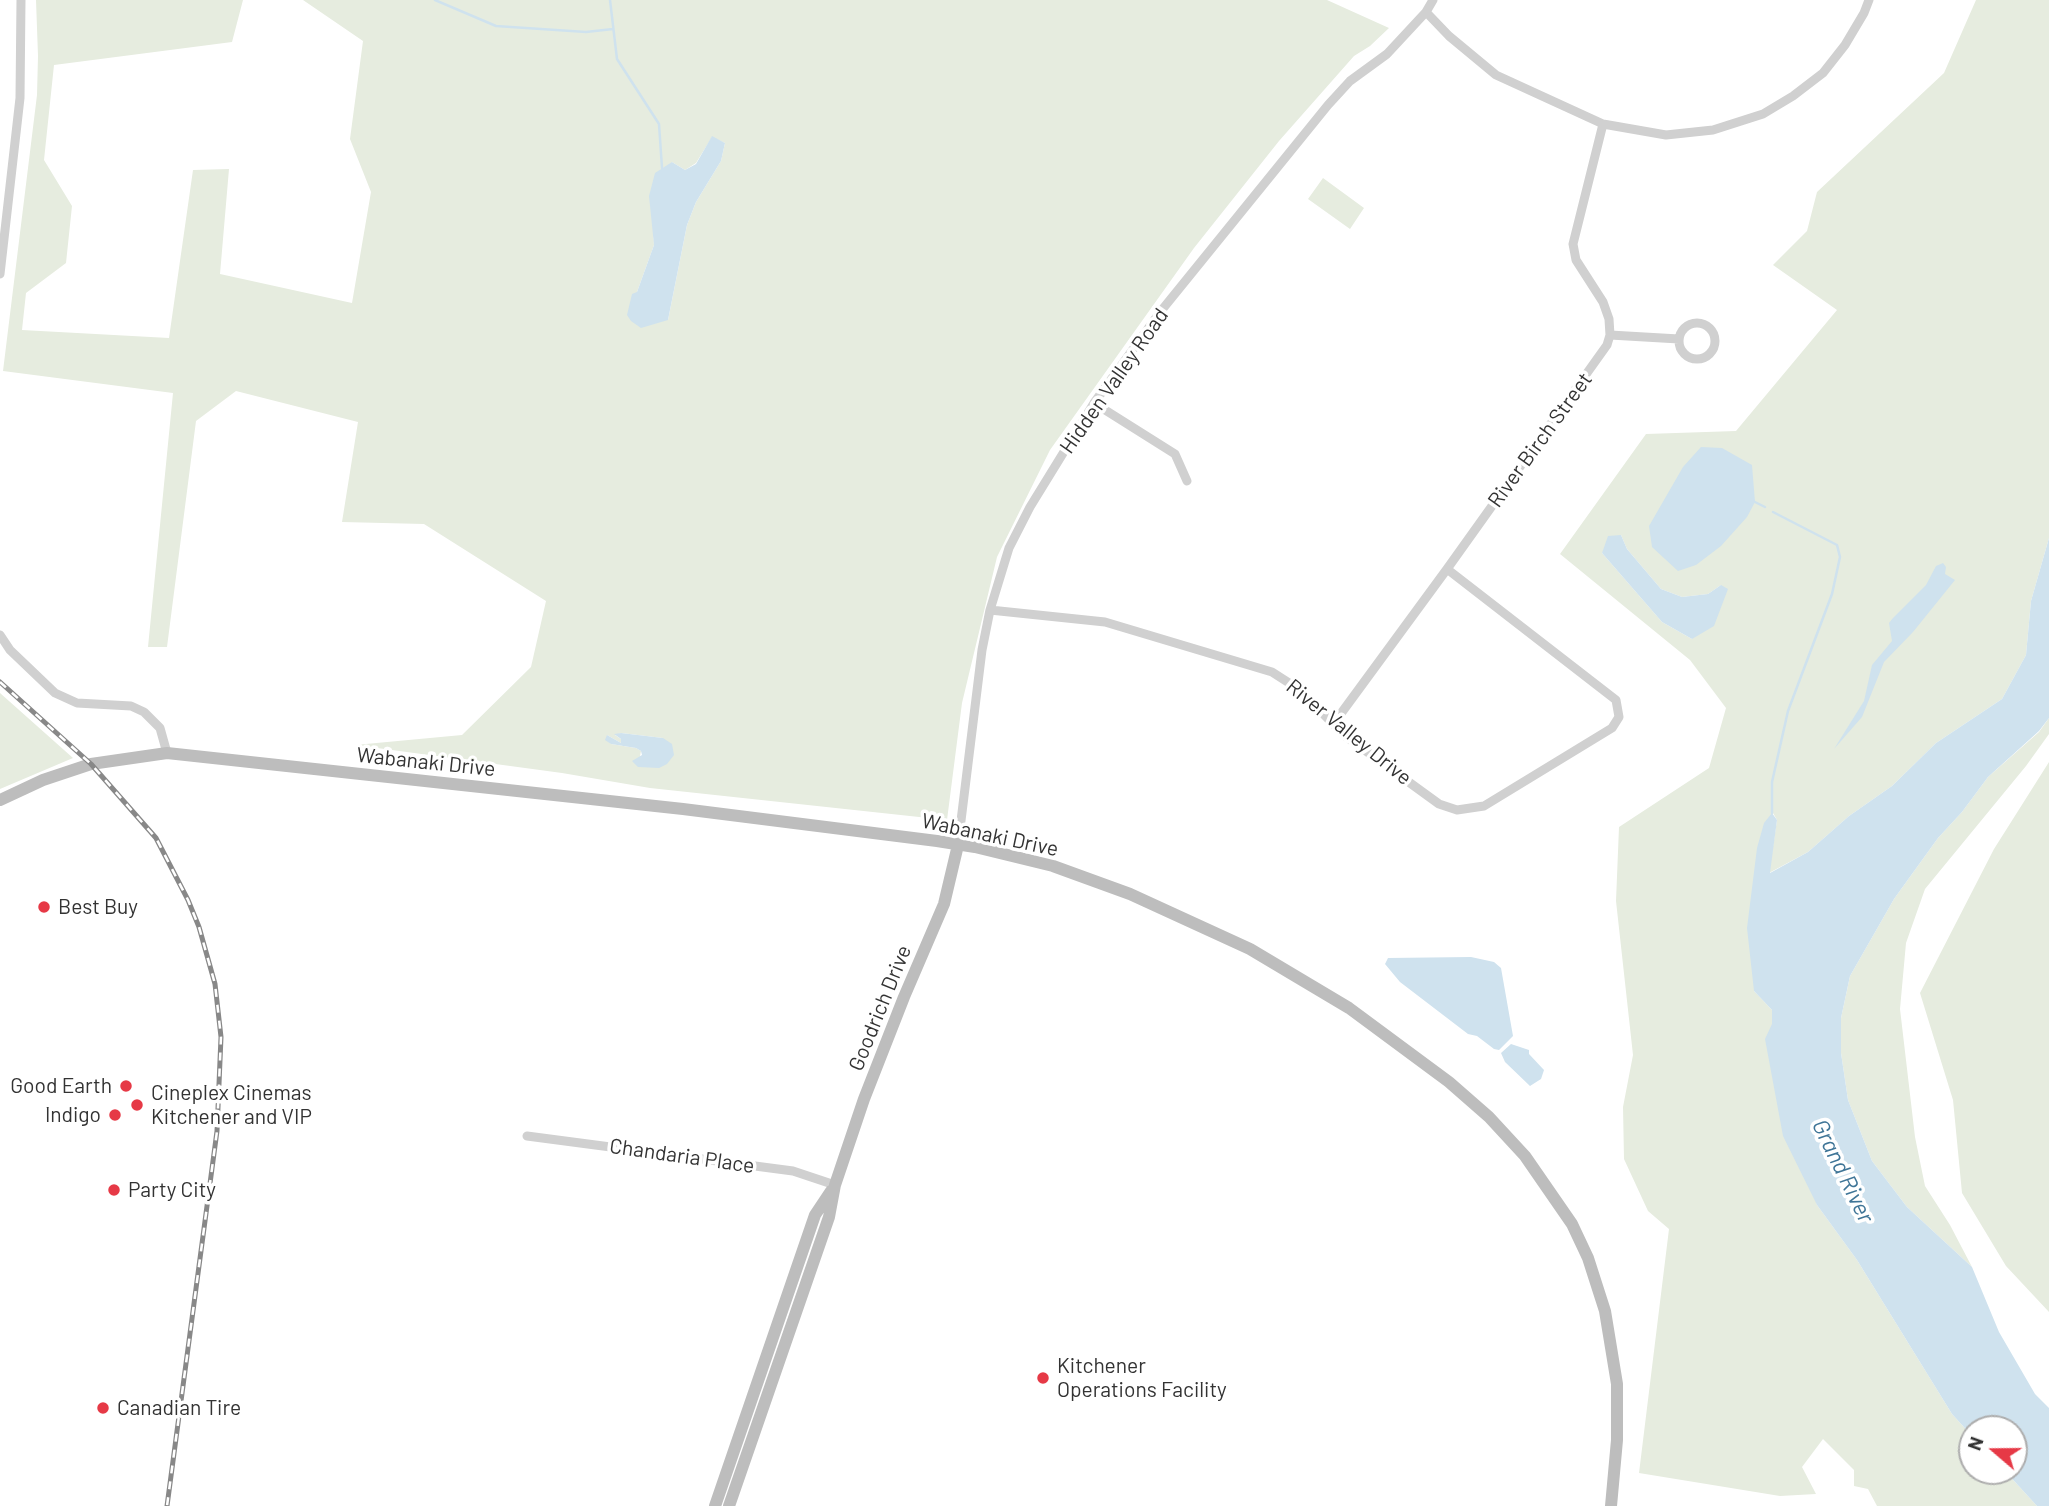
<!DOCTYPE html>
<style>
body{margin:0}
#map{position:relative;width:2049px;height:1506px;overflow:hidden;background:#fff;font-family:Barlow,sans-serif}
canvas{display:block}
.north{position:absolute;left:1958px;top:1415px;width:70px;height:70px;box-sizing:border-box;background:#fff;border:2px solid #adadad;border-radius:50%;rotate:290deg;font-size:19px;font-weight:700;line-height:28px;text-align:center;color:#333}
.north::after{content:'';display:block;margin:auto;width:24px;height:32px;background:#e63946;clip-path:polygon(50% 0,100% 100%,50% 72%,0 100%)}
</style>
<div id="map">
<canvas width="2049" height="1506"></canvas>
<div class="north">N</div>
</div>
<script>
const ctx = document.querySelector('canvas').getContext('2d');
ctx.lineJoin = 'round';
function paint(path, color) {
  ctx.fillStyle = color;
  ctx.fill(path, 'evenodd');
}
function shape(rows) {
  const path = new Path2D();
  for (const r of rows) {
    if (r.length === 3) {
      path.moveTo(r[0] + r[2], r[1]);
      path.arc(r[0], r[1], r[2], 0, 2 * Math.PI);
      continue;
    }
    path.moveTo(r[0], r[1]);
    for (let i = 2; i < r.length; i += 2) path.lineTo(r[i], r[i + 1]);
  }
  return path;
}
function trace(path, color, width, dash) {
  ctx.strokeStyle = color;
  ctx.lineWidth = width;
  ctx.lineCap = dash ? 'butt' : 'round';
  ctx.setLineDash(dash || []);
  ctx.stroke(path);
}
function write(font, color, halo, rows, align = 'center') {
  ctx.font = font + ' Barlow,sans-serif';
  ctx.lineWidth = 7;
  ctx.setLineDash([]);
  ctx.textBaseline = 'middle';
  ctx.strokeStyle = halo;
  ctx.fillStyle = color;
  for (const [text, x, y, turn = 0] of rows) {
    ctx.save();
    ctx.translate(x, y);
    ctx.rotate((+turn || 0) * Math.PI / 180);
    ctx.textAlign = isNaN(turn) ? turn : align;
    if (halo) ctx.strokeText(text, 0, 0);
    ctx.fillText(text, 0, 0);
    ctx.restore();
  }
}
paint(shape([
 [36,0,243,0,232,42,54,65,44,160,72,206,66,263,26,293,22,330,169,338,193,170,229,169,220,274,352,303,371,192,350,139,363,41,303,0,1327,0,1389,28,1370,46,1354,56,1279,141,1194,248,1050,450,997,557,962,703,947,820,650,788,562,773,355,745,462,735,531,667,546,601,424,524,342,522,358,422,236,391,196,421,167,647,148,647,173,393,3,371,37,95,38,56],
 [712,137,725,143,721,161,696,202,687,225,668,320,637,292,654,245,653,224,672,162,685,170,696,163],
 [621,733,663,738,638,767,641,751,636,748,611,744,607,735,621,743,621,739,615,735],
 [1976,0,2049,0,2049,538,2031,601,2026,655,2002,699,1936,743,1892,786,1849,816,1808,852,1769,873,1777,820,1773,813,1754,991,1772,1010,1772,1024,1817,1205,1857,1260,1952,1414,1972,1436,1972,1471,2005,1471,2037,1506,1877,1506,1868,1489,1854,1486,1854,1470,1823,1439,1802,1467,1816,1494,1780,1496,1639,1473,1669,1229,1648,1211,1624,1159,1623,1107,1633,1055,1616,901,1619,827,1709,768,1726,708,1690,660,1560,554,1646,434,1736,431,1837,310,1773,265,1807,231,1817,192,1944,73],
 [1621,535,1627,549,1661,589,1682,597,1708,594,1721,585,1692,639,1662,622,1602,553],
 [1323,178,1364,208,1350,229,1308,199],
 [0,693,73,758,0,789],
 [2049,718,2049,734,2026,766,1925,889,1906,943,1900,1009,1915,1137,1925,1186,1950,1225,1972,1267,1907,1207,1872,1161,1848,1100,1841,1053,1841,1018,1850,976,1894,899,1938,838,1962,812,1988,777,2039,732],
 [2049,762,2049,1312,2006,1266,1962,1193,1953,1100,1920,993,1994,849]
]), '#e6ecdf');
paint(shape([
 [712,136,725,143,721,161,696,202,687,225,668,320,641,328,631,321,627,315,632,294,637,292,654,245,649,196,655,173,672,162,685,170,696,164],
 [1701,447,1722,448,1752,465,1755,502,1747,517,1721,546,1696,565,1678,571,1652,547,1649,526,1683,467],
 [1621,535,1627,549,1661,589,1682,597,1708,594,1721,585,1728,589,1714,626,1692,639,1662,622,1602,553,1608,536],
 [2049,538,2049,718,2039,731,1988,777,1962,812,1938,838,1894,899,1850,976,1841,1018,1841,1053,1848,1100,1872,1161,1907,1207,1972,1267,1999,1332,2035,1394,2049,1408,2049,1506,2037,1506,2005,1471,2014,1471,2014,1429,1972,1429,1972,1436,1952,1414,1857,1260,1817,1205,1783,1136,1765,1039,1772,1024,1772,1010,1754,991,1747,928,1757,848,1764,823,1772,813,1777,820,1770,873,1808,852,1849,816,1892,786,1936,743,2002,699,2026,655,2031,601],
 [1943,563,1946,567,1945,574,1955,580,1913,632,1884,662,1862,717,1834,749,1864,701,1872,665,1892,641,1889,623,1893,618,1926,585,1936,566],
 [621,733,663,738,672,744,674,755,667,764,659,768,638,767,632,761,642,755,641,751,636,748,611,744,605,740,607,735,621,743,621,739,614,734],
 [1471,957,1494,962,1501,968,1513,1036,1499,1050,1494,1049,1477,1036,1468,1034,1400,982,1385,964,1388,958],
 [1511,1044,1529,1050,1529,1054,1544,1070,1541,1079,1530,1086,1505,1062,1501,1053]
]), '#cfe2ee');
trace(shape([
 [435,0,496,26,586,32,613,29],
 [610,0,617,59,659,124,662,168],
 [1755,502,1765,507],
 [1772,813,1772,782,1788,711,1832,594,1840,557,1837,545,1773,512]
]), '#cfe2ee', 2.5);
trace(shape([
 [1426,12,1449,36,1496,75,1603,124,1666,135,1713,130,1763,114,1793,96,1823,73,1845,45,1864,13,1869,0],
 [0,274,20,98,21,0],
 [1697,341,18],
 [1610,335,1679,339],
 [1094,403,1175,454,1187,481],
 [990,610,1105,622,1272,672,1300,690,1344,735,1439,804,1457,810,1484,806,1612,728,1619,717,1616,700,1447,569],
 [0,635,10,650,55,693,77,703,131,706,144,712,160,728,167,753],
 [1334,723,1447,569,1607,345,1610,335,1609,319,1603,302,1576,260,1573,244,1603,124],
 [958,845,982,650,990,610,1009,548,1030,507,1094,403,1161,311,1328,105,1350,81,1387,54,1426,12,1433,0],
 [527,1136,793,1171,835,1185]
]), '#d0d0d0', 9);
trace(shape([
 [0,800,43,780,91,764,167,753,683,809,937,841,975,847,1053,866,1130,894,1250,949,1349,1008,1449,1082,1489,1117,1525,1156,1572,1224,1588,1258,1605,1311,1617,1384,1617,1440,1611,1506],
 [715,1506,815,1215,831,1191],
 [729,1506,829,1217,835,1185,864,1099,904,997,944,904,958,845]
]), '#bdbdbd', 12);
const rail = shape([
 [0,682,91,764,156,838,188,900,199,927,215,984,221,1037,217,1131,167,1506]
]);
trace(rail, '#888', 5);
trace(rail, '#fff', 2.5, [8]);
for (const [x, y, r, color] of [
 [44,907,7,"#e63946"],
 [126,1086,7,"#e63946"],
 [137,1105,7,"#e63946"],
 [115,1115,7,"#e63946"],
 [114,1190,7,"#e63946"],
 [1043,1378,7,"#e63946"],
 [103,1408,7,"#e63946"]
]) {
  const dot = new Path2D();
  dot.arc(x, y, r, 0, 2 * Math.PI);
  ctx.fillStyle = color;
  ctx.fill(dot);
  trace(dot, '#fff', 2.5);
}
write('21px', '#333', '#fff', [
 ["Hidden Valley Road",1114,381,-55],
 ["River Birch Street",1540,440,-54],
 ["River Valley Drive",1349,732,39],
 ["Wabanaki Drive",426,762,6],
 ["Wabanaki Drive",990,835,12],
 ["Goodrich Drive",880,1008,-68],
 ["Chandaria Place",682,1156,8]
]);
write('21px', '#333', '#fff', [
 ["Best Buy",58,907],
 ["Good Earth",112,1086,"right"],
 ["Cineplex Cinemas",151,1093],
 ["Kitchener and VIP",151,1117],
 ["Indigo",101,1115,"right"],
 ["Party City",128,1190],
 ["Kitchener",1057,1366],
 ["Operations Facility",1057,1390],
 ["Canadian Tire",117,1408]
], 'left');
write('italic 23px', '#3f7597', '#fff', [
 ["Grand River",1843,1171,64]
]);
</script>
